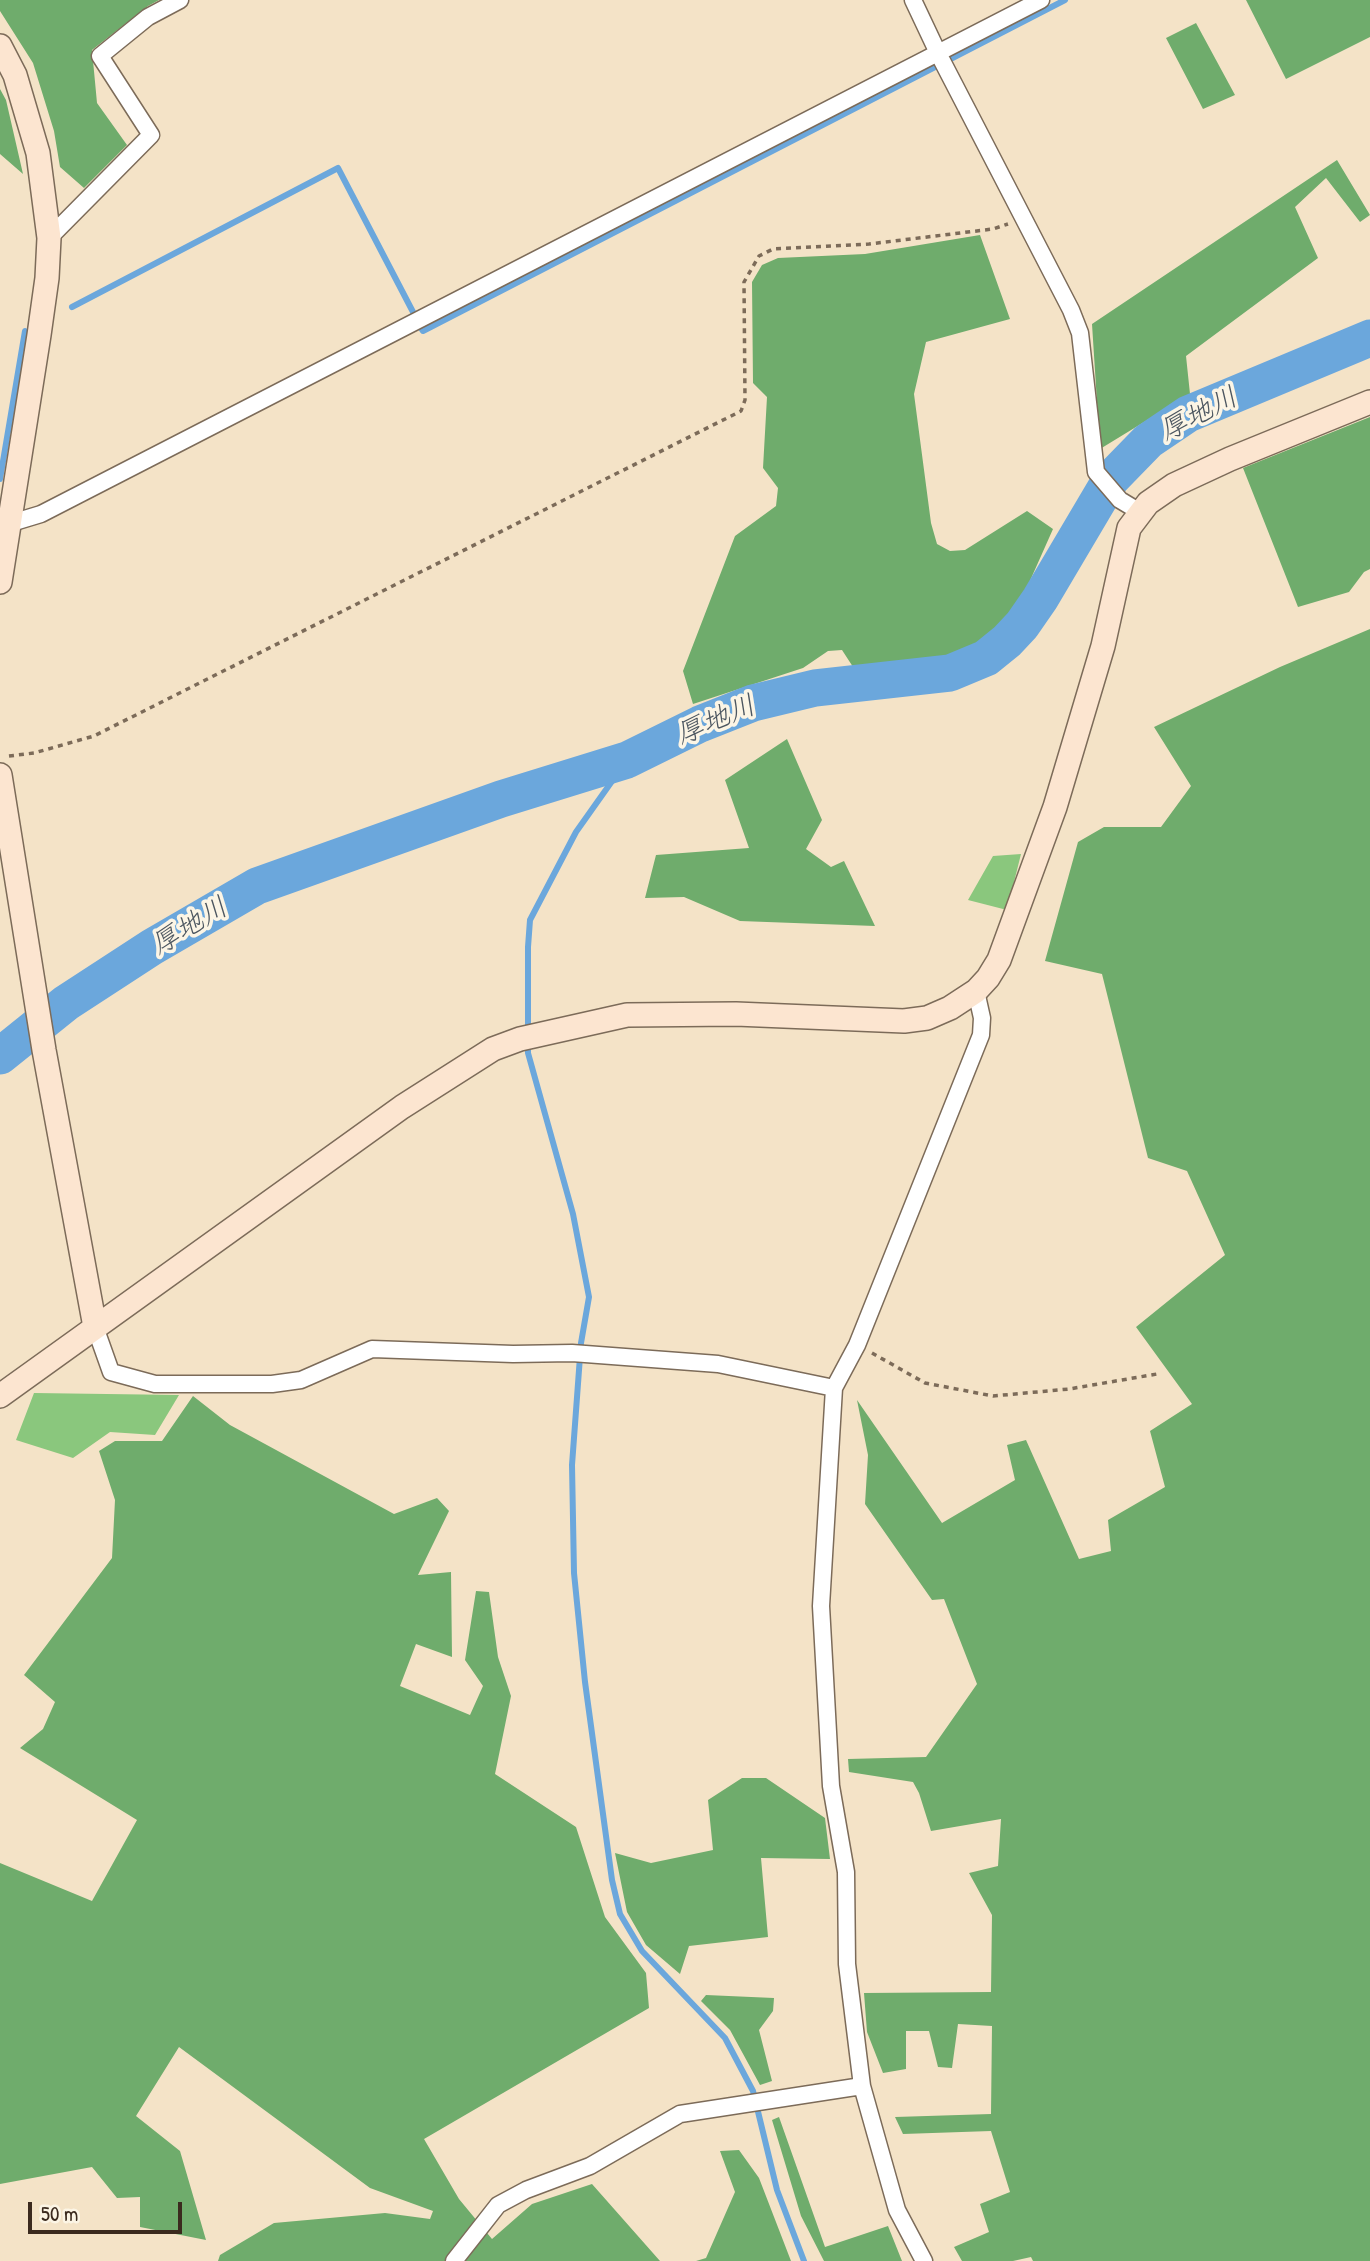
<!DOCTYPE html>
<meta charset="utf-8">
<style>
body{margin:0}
#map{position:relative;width:1370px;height:2261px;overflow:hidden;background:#f4e3c7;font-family:"Patrick Hand",sans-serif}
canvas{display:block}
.scale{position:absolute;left:28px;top:2202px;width:154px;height:32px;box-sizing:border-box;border:4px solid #3b2a1e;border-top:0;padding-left:9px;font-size:21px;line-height:24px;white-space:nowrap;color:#3b2a1e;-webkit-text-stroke:5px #fcf5e5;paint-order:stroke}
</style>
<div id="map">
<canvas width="1370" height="2261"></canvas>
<div class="scale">50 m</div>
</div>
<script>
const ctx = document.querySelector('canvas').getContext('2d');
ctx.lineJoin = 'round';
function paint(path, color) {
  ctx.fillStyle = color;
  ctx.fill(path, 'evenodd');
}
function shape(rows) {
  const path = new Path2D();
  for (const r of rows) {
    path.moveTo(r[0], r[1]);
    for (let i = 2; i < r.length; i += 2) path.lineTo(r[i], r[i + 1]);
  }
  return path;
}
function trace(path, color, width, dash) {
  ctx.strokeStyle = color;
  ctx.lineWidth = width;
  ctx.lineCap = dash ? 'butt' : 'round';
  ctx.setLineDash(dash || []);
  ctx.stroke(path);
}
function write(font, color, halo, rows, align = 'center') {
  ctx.font = font + ' "Patrick Hand","Klee One",sans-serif';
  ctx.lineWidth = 7;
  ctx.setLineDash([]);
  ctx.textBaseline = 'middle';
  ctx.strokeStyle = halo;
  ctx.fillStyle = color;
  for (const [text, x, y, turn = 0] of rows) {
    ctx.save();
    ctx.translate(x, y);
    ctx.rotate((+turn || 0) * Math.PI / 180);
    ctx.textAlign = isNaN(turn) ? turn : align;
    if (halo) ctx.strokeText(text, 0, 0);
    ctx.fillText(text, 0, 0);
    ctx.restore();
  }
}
paint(shape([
 [1021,854,1007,910,968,900,993,856],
 [34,1393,179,1395,155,1435,110,1432,73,1458,16,1440]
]), '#8ac77d');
paint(shape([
 [0,0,159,0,148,6,92,50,97,103,127,145,84,188,60,167,54,131,33,63,0,11],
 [1246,0,1370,0,1370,37,1286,79],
 [1196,23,1235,95,1203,109,1166,38],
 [0,89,6,100,23,174,0,154],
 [1337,160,1370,215,1360,222,1326,178,1295,207,1318,258,1186,356,1190,394,1100,449,1092,324],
 [980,235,1010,319,926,342,914,394,931,523,937,544,950,551,965,550,1027,511,1053,529,1013,619,994,643,946,665,855,670,842,650,828,651,803,668,693,704,683,671,735,536,776,506,778,488,763,468,767,397,753,383,752,282,762,265,778,258,865,254],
 [1370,417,1370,569,1364,572,1349,592,1298,607,1243,468],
 [1370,629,1370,2261,1033,2261,1031,2257,1013,2261,962,2261,954,2247,989,2232,980,2204,1010,2192,991,2131,903,2134,895,2117,991,2114,992,2026,958,2024,952,2068,938,2067,929,2031,906,2031,906,2069,883,2073,867,2032,864,1993,991,1992,992,1915,969,1873,998,1866,1001,1819,931,1831,919,1793,913,1782,849,1772,848,1759,926,1757,977,1684,944,1599,932,1600,865,1504,868,1455,857,1400,942,1523,1015,1480,1007,1445,1026,1440,1079,1559,1111,1551,1108,1520,1165,1487,1150,1431,1192,1404,1136,1327,1225,1255,1187,1171,1148,1158,1102,974,1045,961,1078,842,1104,827,1161,827,1191,786,1154,727,1280,667],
 [787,739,822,820,806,849,831,867,844,861,875,926,740,921,684,897,645,898,656,855,749,848,725,780],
 [193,1396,230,1425,394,1514,437,1498,449,1511,418,1575,451,1572,452,1657,416,1644,400,1686,470,1715,483,1686,465,1660,476,1591,489,1592,498,1657,511,1696,495,1774,576,1827,605,1917,646,1973,649,2008,424,2139,459,2199,492,2239,532,2204,592,2184,660,2261,218,2261,220,2255,274,2223,385,2213,430,2219,433,2211,370,2188,179,2047,136,2116,180,2151,206,2240,140,2227,140,2197,117,2198,92,2167,0,2184,0,1863,92,1901,137,1820,20,1748,43,1729,55,1702,24,1675,112,1558,115,1500,99,1451,115,1441,162,1441],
 [742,1778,766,1778,825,1818,830,1859,761,1858,768,1937,689,1946,680,1974,646,1945,627,1912,615,1853,651,1863,713,1850,708,1800],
 [706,1995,774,1998,773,2011,759,2030,772,2081,760,2085,730,2030,701,2001],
 [779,2117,825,2247,888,2226,902,2261,824,2261,801,2216,772,2120],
 [739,2150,759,2178,791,2261,696,2261,706,2258,735,2192,720,2151]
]), '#6fac6c');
trace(shape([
 [72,307,338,168,413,312],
 [421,328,423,331,1065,0],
 [0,479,25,331],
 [627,760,576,832,530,920,528,947,528,1053,573,1214,589,1297,581,1343,572,1465,574,1573,585,1682,612,1880,620,1914,642,1951,725,2038,753,2091,777,2190,804,2261]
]), '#6ba7dc', 6);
trace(shape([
 [0,1056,66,1003,152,947,257,886,501,799,627,760,700,724,753,703,815,688,950,673,986,658,1007,641,1022,625,1040,599,1111,479,1148,441,1188,414,1370,338]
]), '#6ba7dc', 37);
const street = shape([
 [913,0,938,53,1071,310,1080,333,1096,472,1120,500,1140,512],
 [49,238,151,135,100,56,148,17,180,0],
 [8,524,41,514,1041,0],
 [95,1327,111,1372,155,1384,272,1384,301,1380,372,1349,513,1354,572,1353,718,1364,834,1388],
 [454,2261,498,2205,526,2190,590,2166,680,2114,862,2086],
 [924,2261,897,2210,862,2086,847,1964,846,1872,831,1786,821,1606,834,1388,857,1345,981,1035,982,1018,976,991]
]);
const secondary = shape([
 [0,46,15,75,38,153,49,238,47,278,39,335,0,582],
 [0,775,44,1050,95,1327],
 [0,1396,402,1107,493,1049,520,1039,627,1015,736,1014,904,1021,927,1018,950,1008,976,991,988,978,999,960,1055,807,1103,646,1129,528,1148,503,1174,485,1230,459,1370,402]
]);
trace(street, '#7c6b59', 19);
trace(secondary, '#7c6b59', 26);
trace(shape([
 [9,756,34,753,94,736,741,411,745,400,744,282,759,256,773,249,869,244,993,229,1008,224],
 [872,1353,925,1383,993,1396,1069,1389,1157,1374]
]), '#7c6b59', 3.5, [5, 5]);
trace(street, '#fff', 16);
trace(secondary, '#fce5d0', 23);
write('italic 28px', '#4c5660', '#fcf5e5', [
 ["厚地川",1199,415,-27],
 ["厚地川",716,721,-23],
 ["厚地川",190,927,-31]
]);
</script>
